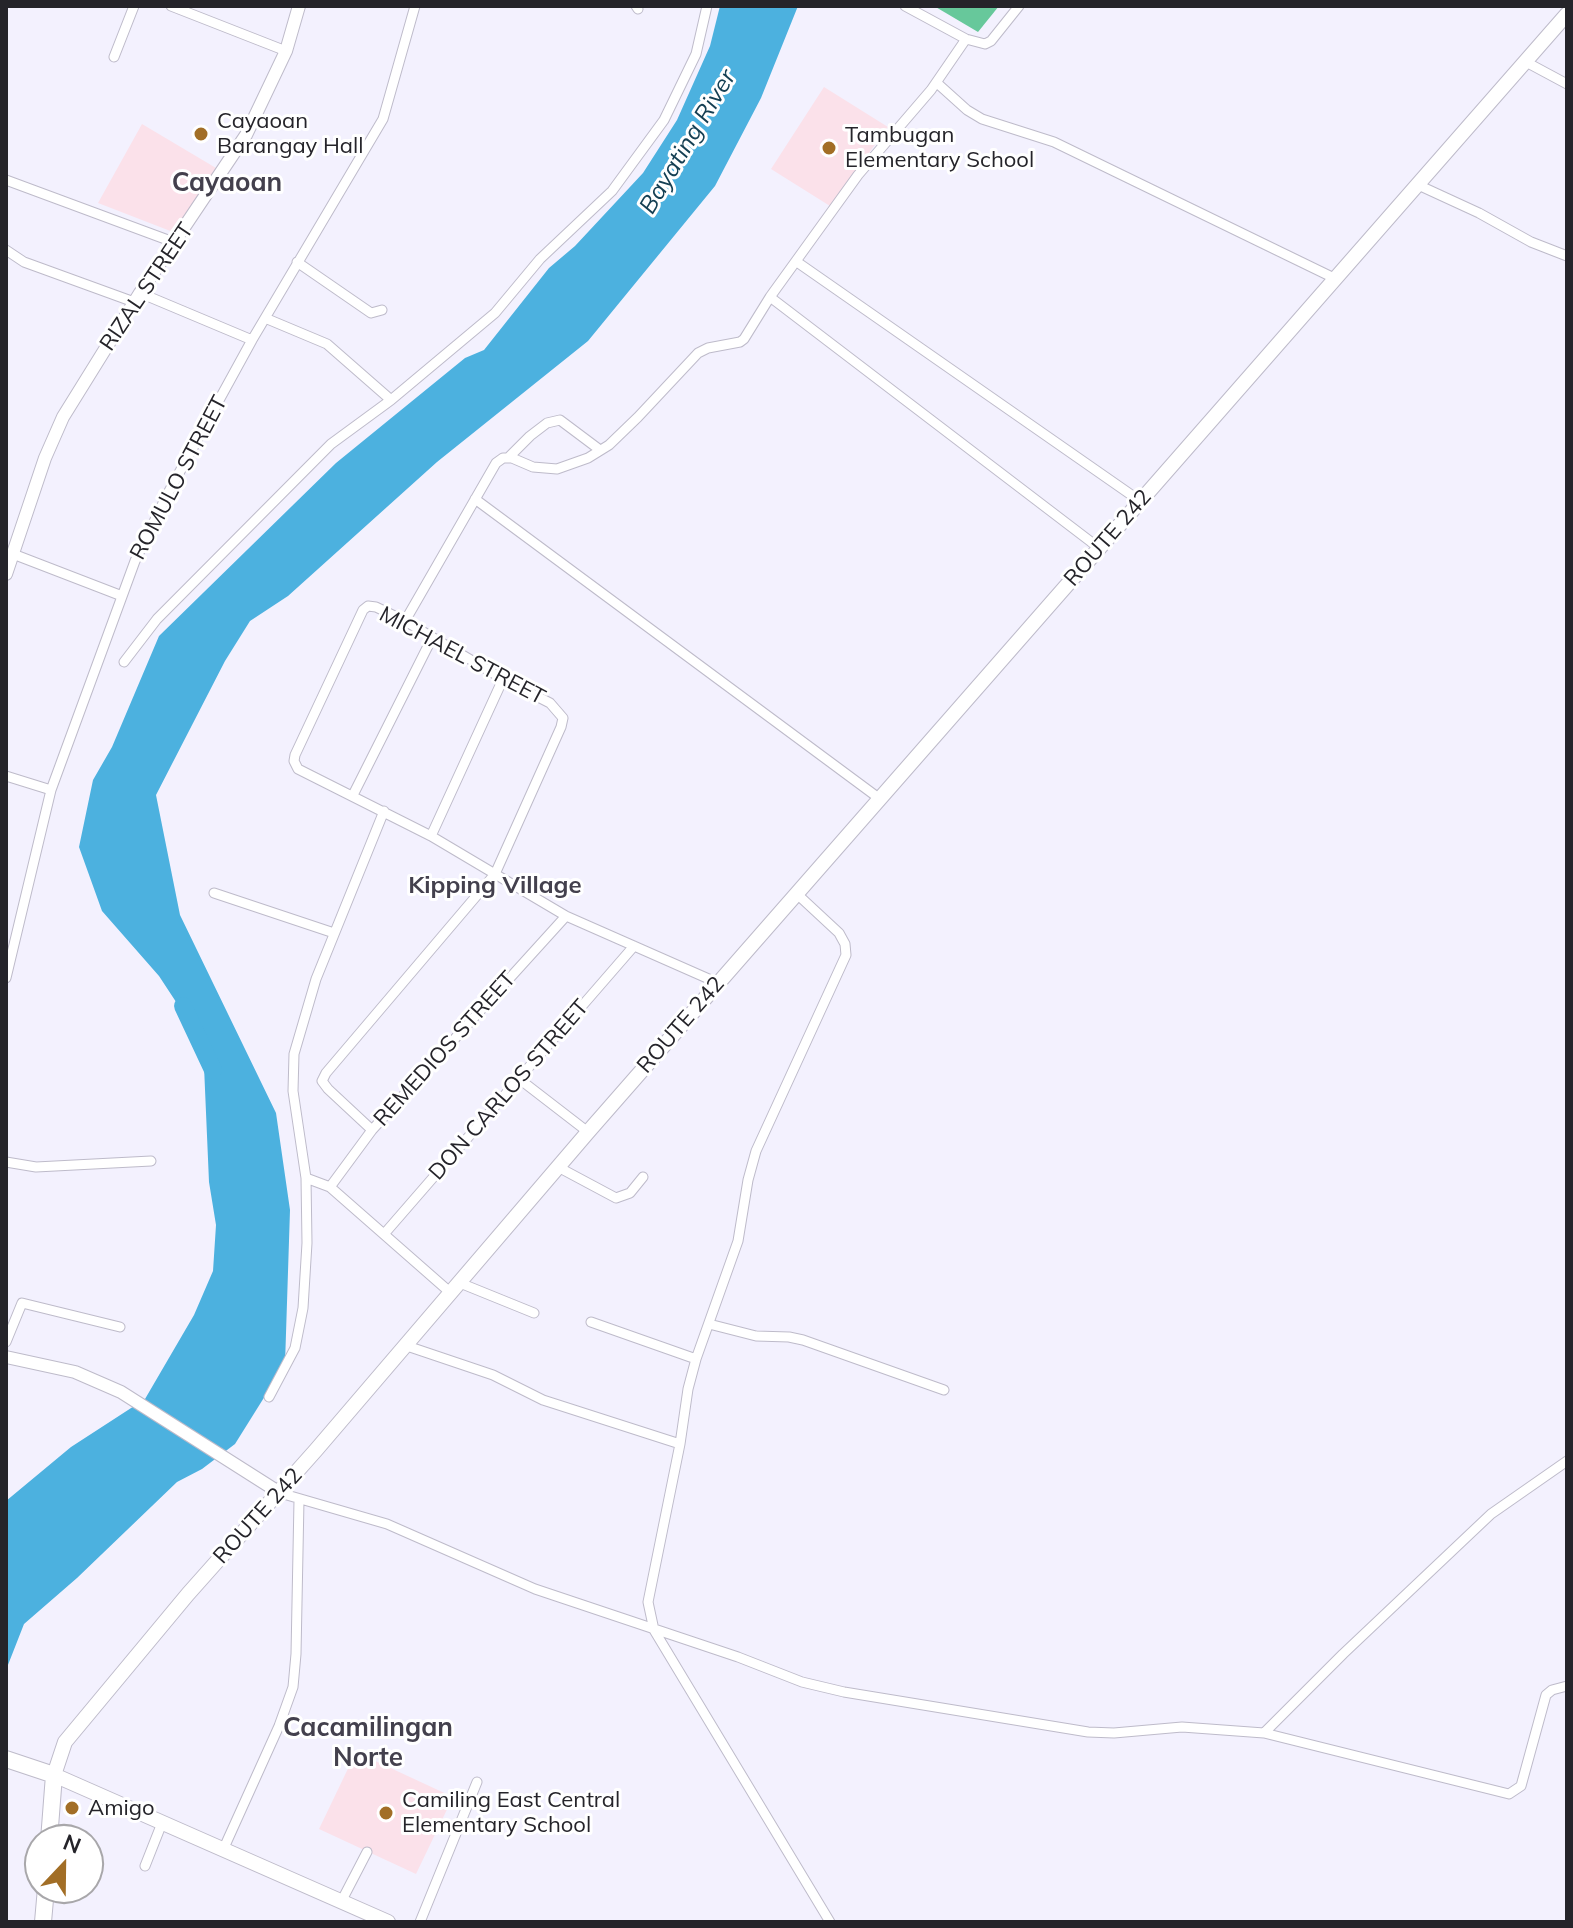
<!DOCTYPE html>
<style>
body{margin:0}
#map{position:relative;width:1573px;height:1928px;overflow:hidden;background:#f3f1fe;font-family:Mulish,sans-serif}
canvas{display:block}
.frame{position:absolute;inset:0;border:8px solid #25242a;pointer-events:none}
.north{position:absolute;left:24px;top:1824px;width:80px;height:80px;box-sizing:border-box;background:#fff;border:2px solid #a8a7aa;border-radius:50%;rotate:22deg;font-size:22px;font-weight:700;line-height:32px;text-align:center;color:#25242a}
.north::after{content:'';display:block;margin:auto;width:28px;height:36px;background:#a26e26;clip-path:polygon(50% 0,100% 100%,50% 72%,0 100%)}
</style>
<div id="map">
<canvas width="1573" height="1928"></canvas>
<div class="frame"></div>
<div class="north">N</div>
</div>
<script>
const ctx = document.querySelector('canvas').getContext('2d');
ctx.lineJoin = 'round';
function paint(path, color) {
  ctx.fillStyle = color;
  ctx.fill(path, 'evenodd');
}
function shape(rows) {
  const path = new Path2D();
  for (const r of rows) {
    path.moveTo(r[0], r[1]);
    for (let i = 2; i < r.length; i += 2) path.lineTo(r[i], r[i + 1]);
  }
  return path;
}
function trace(path, color, width, dash) {
  ctx.strokeStyle = color;
  ctx.lineWidth = width;
  ctx.lineCap = dash ? 'butt' : 'round';
  ctx.setLineDash(dash || []);
  ctx.stroke(path);
}
function write(font, color, halo, rows, align = 'center') {
  ctx.font = font + ' Mulish,sans-serif';
  ctx.lineWidth = 6;
  ctx.setLineDash([]);
  ctx.textBaseline = 'middle';
  ctx.strokeStyle = halo;
  ctx.fillStyle = color;
  for (const [text, x, y, turn = 0] of rows) {
    ctx.save();
    ctx.translate(x, y);
    ctx.rotate((+turn || 0) * Math.PI / 180);
    ctx.textAlign = isNaN(turn) ? turn : align;
    if (halo) ctx.strokeText(text, 0, 0);
    ctx.fillText(text, 0, 0);
    ctx.restore();
  }
}
paint(shape([
 [824,87,888,127,830,206,771,169],
 [142,124,216,168,173,232,98,203],
 [356,1752,453,1797,416,1874,319,1829]
]), '#fbe1ea');
paint(shape([
 [934,6,999,6,978,32]
]), '#67c89b');
paint(shape([
 [720,6,798,6,761,98,715,186,588,341,437,462,288,596,250,621,225,661,156,795,180,915,276,1113,290,1210,285,1364,235,1444,202,1469,177,1482,77,1578,24,1624,6,1670,6,1501,71,1447,145,1399,194,1315,213,1271,216,1225,209,1182,203,1043,159,976,102,911,79,847,93,780,112,747,159,636,336,463,465,358,484,350,549,268,575,246,643,173,677,120,710,46]
]), '#4cb1df');
trace(shape([
 [183,1006,213,1070]
]), '#4cb1df', 18);
const minor = shape([
 [171,6,286,51],
 [636,6,638,9],
 [905,6,966,39,985,44,991,41,1019,6],
 [114,57,134,6],
 [1526,62,1567,84],
 [937,83,967,110,982,119,1054,142,1334,278],
 [6,180,176,243],
 [1416,184,1479,213,1531,242,1567,256],
 [6,250,24,262,134,302],
 [297,262,371,313,382,310],
 [797,262,1140,501],
 [140,293,252,340],
 [770,297,1099,548],
 [265,318,327,344,391,400],
 [508,458,530,436,547,423,560,420,600,450],
 [475,499,880,799],
 [13,554,122,596],
 [405,621,496,463,503,458,512,458,533,467,557,469,588,458,609,445,638,417,698,353,708,348,740,342,744,339,770,297,858,175,931,90,966,39],
 [124,662,157,619,331,444,391,400,495,313,540,259,612,191,664,120,696,54,707,6],
 [6,776,51,790],
 [353,795,432,638],
 [431,836,503,679],
 [214,893,334,933],
 [797,894,839,933,845,944,846,955,756,1151,748,1180,738,1241,696,1359,688,1389,680,1444,648,1602,654,1630,830,1922],
 [6,978,51,790,135,561,167,495,252,340,383,119,415,6],
 [518,1078,588,1132],
 [372,1130,328,1089,322,1081,326,1073,495,874,561,727,563,718,550,703,503,679,405,621,376,607,368,606,363,610,295,755,294,761,298,769,431,836,495,874,566,916,718,983],
 [6,1162,36,1167,151,1161],
 [558,1167,616,1198,630,1193,643,1177],
 [306,1178,330,1187,452,1294],
 [330,1187,372,1130,566,916],
 [385,1233,634,946],
 [460,1283,534,1313],
 [591,1322,696,1359],
 [709,1324,756,1336,789,1337,803,1340,944,1390],
 [6,1342,22,1303,120,1327],
 [407,1346,493,1375,543,1400,680,1444],
 [269,1397,295,1348,303,1308,307,1243,306,1178,293,1091,294,1054,316,979,384,811],
 [280,1493,387,1524,535,1589,738,1657,802,1682,844,1692,1088,1732,1114,1733,1182,1727,1264,1733,1509,1794,1521,1786,1546,1695,1552,1690,1567,1686],
 [1264,1733,1343,1654,1491,1514,1567,1461],
 [223,1850,279,1726,293,1687,296,1654,299,1500],
 [145,1866,162,1823],
 [341,1902,367,1852],
 [420,1922,477,1782]
]);
const tertiary = shape([
 [6,574,45,458,63,417,140,293,246,135,286,51,299,6],
 [6,1357,75,1372,121,1392,280,1493]
]);
const primary = shape([
 [388,1922,54,1775,65,1742,188,1594,316,1450,588,1132,1567,14]
]);
const trunk = shape([
 [6,1759,54,1775,49,1840],
 [43,1922,46,1888]
]);
trace(minor, '#bebbca', 11);
trace(tertiary, '#bebbca', 14);
trace(primary, '#bebbca', 16);
trace(trunk, '#bebbca', 18);
trace(minor, '#fff', 9);
trace(tertiary, '#fff', 12);
trace(primary, '#fff', 14);
trace(trunk, '#fff', 16);
for (const [x, y, r, color] of [
 [201,134,8,"#a26e26"],
 [829,148,8,"#a26e26"],
 [72,1808,8,"#a26e26"],
 [386,1813,8,"#a26e26"]
]) {
  const dot = new Path2D();
  dot.arc(x, y, r, 0, 2 * Math.PI);
  ctx.fillStyle = color;
  ctx.fill(dot);
  trace(dot, '#fff', 3);
}
write('22px', '#25242a', '#fff', [
 ["Cayaoan",217,121],
 ["Barangay Hall",217,146],
 ["Tambugan",845,135],
 ["Elementary School",845,160],
 ["Camiling East Central",402,1800],
 ["Elementary School",402,1825],
 ["Amigo",88,1808]
], 'left');
write('22px', '#25242a', '#fff', [
 ["RIZAL STREET",147,287,-56],
 ["ROMULO STREET",179,478,-62],
 ["ROUTE 242",1108,538,-49],
 ["MICHAEL STREET",462,656,28],
 ["ROUTE 242",681,1025,-49],
 ["REMEDIOS STREET",445,1049,-48],
 ["DON CARLOS STREET",509,1090,-49],
 ["ROUTE 242",258,1516,-48]
]);
write('italic 24px', '#154054', '#fff', [
 ["Bayating River",688,142,-59]
]);
write('bold 24px', '#43404d', '#fff', [
 ["Kipping Village",495,886]
]);
write('bold 26px', '#43404d', '#fff', [
 ["Cayaoan",227,183],
 ["Cacamilingan",368,1728],
 ["Norte",368,1758]
]);
</script>
